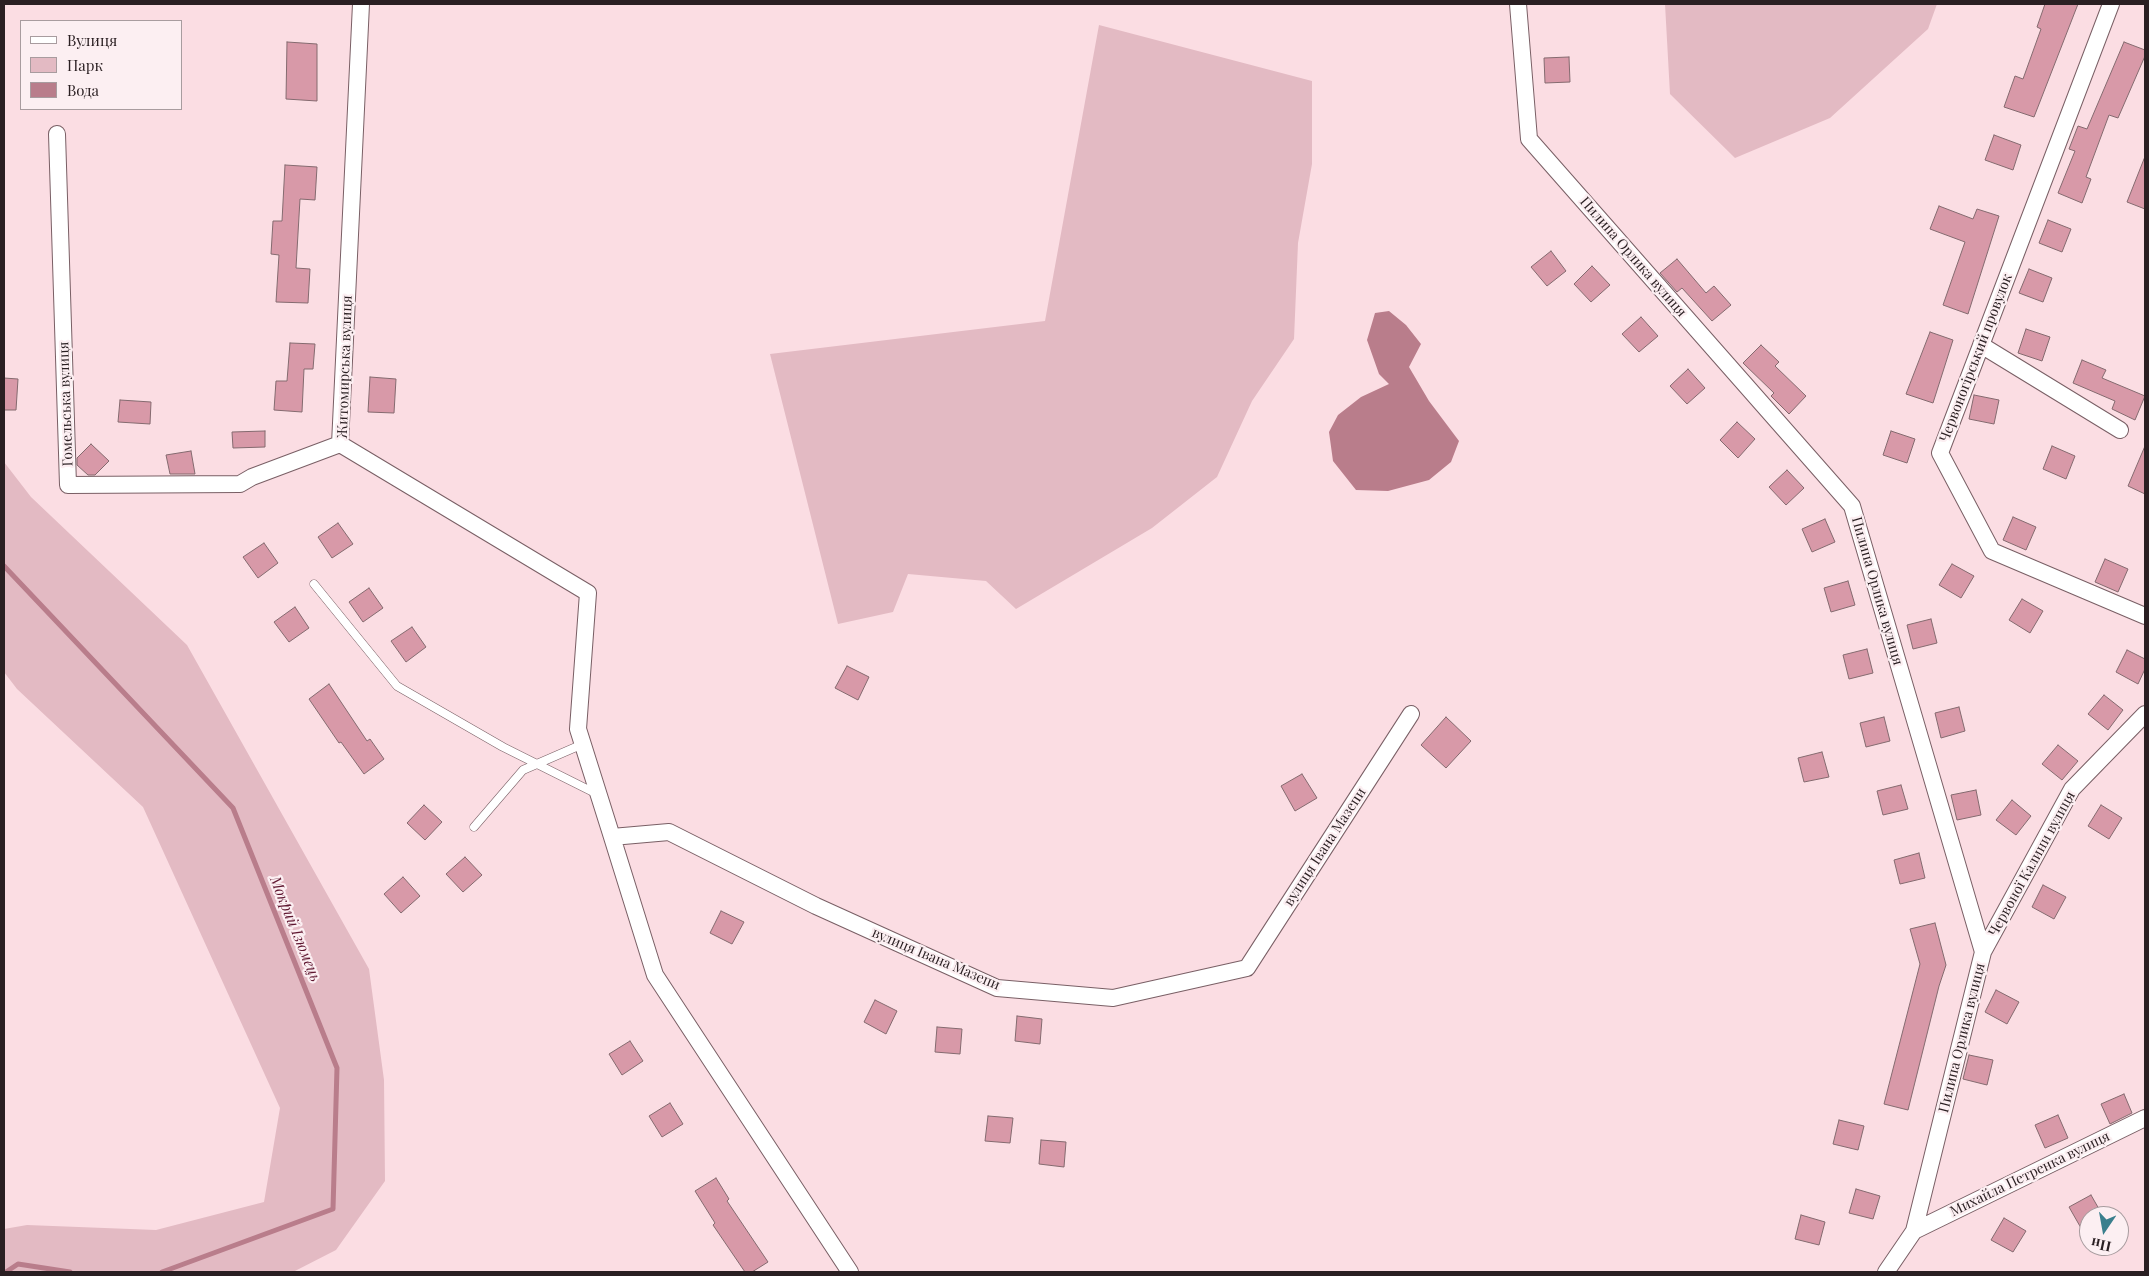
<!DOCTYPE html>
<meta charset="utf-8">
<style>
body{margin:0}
#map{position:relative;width:2149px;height:1276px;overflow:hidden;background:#fbdde3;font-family:"Playfair Display",serif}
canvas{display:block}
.frame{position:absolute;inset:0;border:5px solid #2a1f22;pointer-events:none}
.legend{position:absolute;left:20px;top:20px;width:162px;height:90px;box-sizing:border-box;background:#fceff2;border:1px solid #a89c9f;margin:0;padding:6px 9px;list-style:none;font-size:15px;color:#2a1f22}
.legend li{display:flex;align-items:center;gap:10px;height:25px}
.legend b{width:25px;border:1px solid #a89c9f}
.north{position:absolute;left:2079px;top:1206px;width:50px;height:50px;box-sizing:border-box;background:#fceff2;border:1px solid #a89c9f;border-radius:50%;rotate:192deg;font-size:14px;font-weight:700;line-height:20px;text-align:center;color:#2a1f22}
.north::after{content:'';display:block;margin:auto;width:18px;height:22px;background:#3a7f8d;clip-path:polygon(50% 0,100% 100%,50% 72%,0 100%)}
</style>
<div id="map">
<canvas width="2149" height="1276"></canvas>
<div class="frame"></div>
<ul class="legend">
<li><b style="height:6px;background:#fff"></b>Вулиця</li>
<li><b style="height:14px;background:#e3bac3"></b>Парк</li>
<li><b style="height:14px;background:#b97d8b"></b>Вода</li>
</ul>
<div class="north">Пн</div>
</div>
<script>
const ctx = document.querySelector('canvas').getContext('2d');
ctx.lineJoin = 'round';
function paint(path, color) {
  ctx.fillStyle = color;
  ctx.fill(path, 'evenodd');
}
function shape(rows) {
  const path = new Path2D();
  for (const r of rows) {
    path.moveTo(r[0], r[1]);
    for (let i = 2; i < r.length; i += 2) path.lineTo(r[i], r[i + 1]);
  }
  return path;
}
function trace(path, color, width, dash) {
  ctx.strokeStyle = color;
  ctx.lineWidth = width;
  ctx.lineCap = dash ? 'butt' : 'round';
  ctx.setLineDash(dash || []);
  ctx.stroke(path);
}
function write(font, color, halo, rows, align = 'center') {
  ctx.font = font + ' "Playfair Display",serif';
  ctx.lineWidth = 4.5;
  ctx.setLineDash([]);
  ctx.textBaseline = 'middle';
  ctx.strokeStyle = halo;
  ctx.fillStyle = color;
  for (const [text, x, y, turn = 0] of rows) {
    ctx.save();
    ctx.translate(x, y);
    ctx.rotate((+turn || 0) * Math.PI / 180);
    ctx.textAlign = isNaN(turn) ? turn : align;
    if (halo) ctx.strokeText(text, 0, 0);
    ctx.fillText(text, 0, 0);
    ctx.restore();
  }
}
paint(shape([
 [1665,4,1937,4,1928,29,1830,118,1735,158,1670,94],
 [1099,25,1312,81,1312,164,1298,243,1294,339,1252,401,1217,477,1152,528,1016,609,986,581,908,574,893,612,838,624,770,354,1045,321],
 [4,462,31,497,187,645,369,969,384,1080,385,1181,336,1250,293,1272,4,1272,4,1229,27,1225,156,1230,264,1202,280,1108,143,807,17,689,4,672]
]), '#e3bac3');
paint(shape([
 [1389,311,1406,325,1421,344,1409,367,1429,401,1459,441,1451,462,1429,480,1388,491,1356,490,1333,461,1329,432,1338,415,1361,397,1389,384,1379,374,1367,340,1375,313]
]), '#b97d8b');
trace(shape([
 [4,566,233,808,337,1068,333,1209,162,1272],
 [6,1272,18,1264,70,1272]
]), '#b97d8b', 5);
const building = shape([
 [2045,4,2078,4,2034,117,2004,107,2015,76,2023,79,2041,29,2037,27,2045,4],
 [287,42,317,44,317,101,286,99,287,42],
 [2124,42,2145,50,2145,56,2118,118,2109,115,2086,177,2091,179,2082,203,2058,193,2075,151,2069,149,2078,126,2087,129,2124,42],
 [1569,57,1570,82,1545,83,1544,58,1569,57],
 [1994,135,2021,145,2013,170,1985,160,1994,135],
 [2144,159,2145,159,2145,209,2127,202,2144,159],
 [285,165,317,167,315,200,300,199,296,268,310,269,308,303,276,302,279,255,271,254,273,221,282,221,285,165],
 [1939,206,1973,219,1977,209,1999,216,1968,314,1943,305,1965,242,1930,229,1939,206],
 [2048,220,2071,229,2062,252,2039,243,2048,220],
 [1551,251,1566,271,1547,286,1531,267,1551,251],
 [1677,259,1706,293,1714,286,1731,305,1712,321,1682,288,1677,292,1660,273,1677,259],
 [1592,266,1610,285,1591,302,1574,284,1592,266],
 [2029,269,2052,278,2043,302,2019,293,2029,269],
 [1641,317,1658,336,1639,352,1622,334,1641,317],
 [2026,329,2050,337,2042,361,2018,353,2026,329],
 [1930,332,1953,340,1933,403,1906,394,1930,332],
 [290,343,315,344,313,369,304,369,302,412,274,410,276,381,287,381,290,343],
 [1761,345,1779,362,1775,366,1806,396,1789,414,1771,396,1774,393,1743,363,1761,345],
 [2082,360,2106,370,2102,378,2145,396,2135,420,2112,409,2115,401,2073,383,2082,360],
 [1688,369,1705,388,1687,404,1670,386,1688,369],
 [370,377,396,379,394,413,368,412,370,377],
 [4,378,18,379,16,410,4,410,4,378],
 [1974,395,1999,400,1994,424,1969,419,1974,395],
 [120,400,151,402,150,424,118,422,120,400],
 [1737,422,1755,439,1738,458,1720,440,1737,422],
 [265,431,265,447,233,448,232,432,265,431],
 [1891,431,1915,439,1907,463,1883,455,1891,431],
 [91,444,109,461,95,475,88,475,77,465,77,458,91,444],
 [2052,446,2075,456,2066,479,2043,469,2052,446],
 [2145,446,2145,494,2128,486,2145,446],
 [191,451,195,474,170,474,166,455,191,451],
 [1787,470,1804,488,1786,505,1769,487,1787,470],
 [2013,517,2036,527,2026,550,2003,540,2013,517],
 [1825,519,1835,542,1812,552,1802,529,1825,519],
 [338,523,353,544,332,558,318,537,338,523],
 [264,543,278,563,258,578,243,557,264,543],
 [2105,559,2128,569,2118,592,2095,582,2105,559],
 [1952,564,1974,576,1961,598,1939,585,1952,564],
 [1848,581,1855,605,1831,612,1824,588,1848,581],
 [369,588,383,608,363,622,349,602,369,588],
 [2022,599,2043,611,2030,633,2009,620,2022,599],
 [295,607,309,628,289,642,274,622,295,607],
 [1931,619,1937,643,1913,649,1907,625,1931,619],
 [412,627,426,647,406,662,391,641,412,627],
 [1867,649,1873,673,1849,679,1843,655,1867,649],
 [2127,650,2145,659,2145,669,2138,684,2116,672,2127,650],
 [847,666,869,677,858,700,835,688,847,666],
 [329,684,367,741,370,739,384,759,364,774,341,742,339,743,309,699,329,684],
 [2104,695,2123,710,2108,730,2088,714,2104,695],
 [1959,707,1965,731,1941,738,1935,713,1959,707],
 [1446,717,1471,741,1446,768,1421,745,1446,717],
 [1884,717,1890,741,1866,747,1860,723,1884,717],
 [2058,745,2078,761,2062,780,2042,764,2058,745],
 [1822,752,1829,777,1804,782,1798,758,1822,752],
 [1302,774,1317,798,1295,811,1281,786,1302,774],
 [1901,785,1908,809,1883,815,1877,791,1901,785],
 [1976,790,1981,815,1957,820,1951,795,1976,790],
 [2012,800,2031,816,2016,835,1996,820,2012,800],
 [424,805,442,822,425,840,407,823,424,805],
 [2101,805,2122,818,2109,839,2088,826,2101,805],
 [1919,853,1925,878,1900,884,1894,860,1919,853],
 [465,857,482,875,463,892,446,874,465,857],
 [403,877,420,896,401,913,384,894,403,877],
 [2043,885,2066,897,2054,919,2032,907,2043,885],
 [721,911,744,922,732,944,710,933,721,911],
 [1935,923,1946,965,1939,986,1908,1110,1884,1104,1920,964,1910,929,1935,923],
 [1996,990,2019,1002,2007,1024,1985,1012,1996,990],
 [875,1000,897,1011,886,1034,864,1022,875,1000],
 [1017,1016,1042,1019,1040,1044,1015,1041,1017,1016],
 [937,1027,962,1029,960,1054,935,1052,937,1027],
 [630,1041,643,1061,622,1075,609,1054,630,1041],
 [1969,1055,1993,1060,1987,1085,1963,1079,1969,1055],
 [2124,1094,2132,1113,2110,1124,2101,1104,2124,1094],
 [670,1103,683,1124,662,1137,649,1116,670,1103],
 [2058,1115,2068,1138,2045,1148,2035,1125,2058,1115],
 [988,1116,1013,1118,1010,1143,985,1141,988,1116],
 [1839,1120,1864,1126,1858,1150,1833,1144,1839,1120],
 [1041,1140,1066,1142,1064,1167,1039,1164,1041,1140],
 [716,1178,729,1199,727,1201,768,1262,752,1272,745,1272,713,1225,715,1223,695,1191,716,1178],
 [1856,1189,1880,1196,1873,1219,1849,1213,1856,1189],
 [2091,1195,2103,1216,2089,1216,2089,1242,2069,1207,2091,1195],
 [1801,1215,1825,1222,1819,1245,1795,1239,1801,1215],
 [2004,1218,2026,1231,2013,1252,1991,1240,2004,1218]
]);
paint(building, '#d899a8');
trace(building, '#846a6f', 1);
const lane = shape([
 [314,584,397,686,503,747,597,794],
 [474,827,523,770,583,744]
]);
const street = shape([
 [361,4,340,444,588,593,578,729,612,837],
 [1518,4,1529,139,1852,506,1983,952,1914,1231,1886,1272],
 [2111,4,1940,453,1992,551,2145,616],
 [57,134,68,485,240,484,252,477,340,444],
 [1981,345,2120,430],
 [1983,952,2072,789,2145,714],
 [1914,1231,2145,1118],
 [850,1272,655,975,612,837,669,832,816,906,997,988,1113,998,1247,968,1411,714]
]);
trace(lane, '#795f65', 9);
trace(street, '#795f65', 18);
trace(lane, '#fff', 8);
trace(street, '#fff', 16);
write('14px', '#2a1f22', '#fceff2', [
 ["Пилипа Орлика вулиця",1633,257,49],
 ["Червоногірський провулок",1976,358,-69],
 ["Житомирська вулиця",345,367,-88],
 ["Гомельська вулиця",66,404,-92],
 ["Пилипа Орлика вулиця",1877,591,74],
 ["вулиця Івана Мазепи",1325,847,-57],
 ["Червоної Калини вулиця",2032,864,-61],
 ["вулиця Івана Мазепи",936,959,23],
 ["Пилипа Орлика вулиця",1962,1038,-76],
 ["Михайла Петренка вулиця",2030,1174,-26]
]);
write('italic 15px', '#5e152f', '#fceff2', [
 ["Мокрий Ізюмець",295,929,68]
]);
</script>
